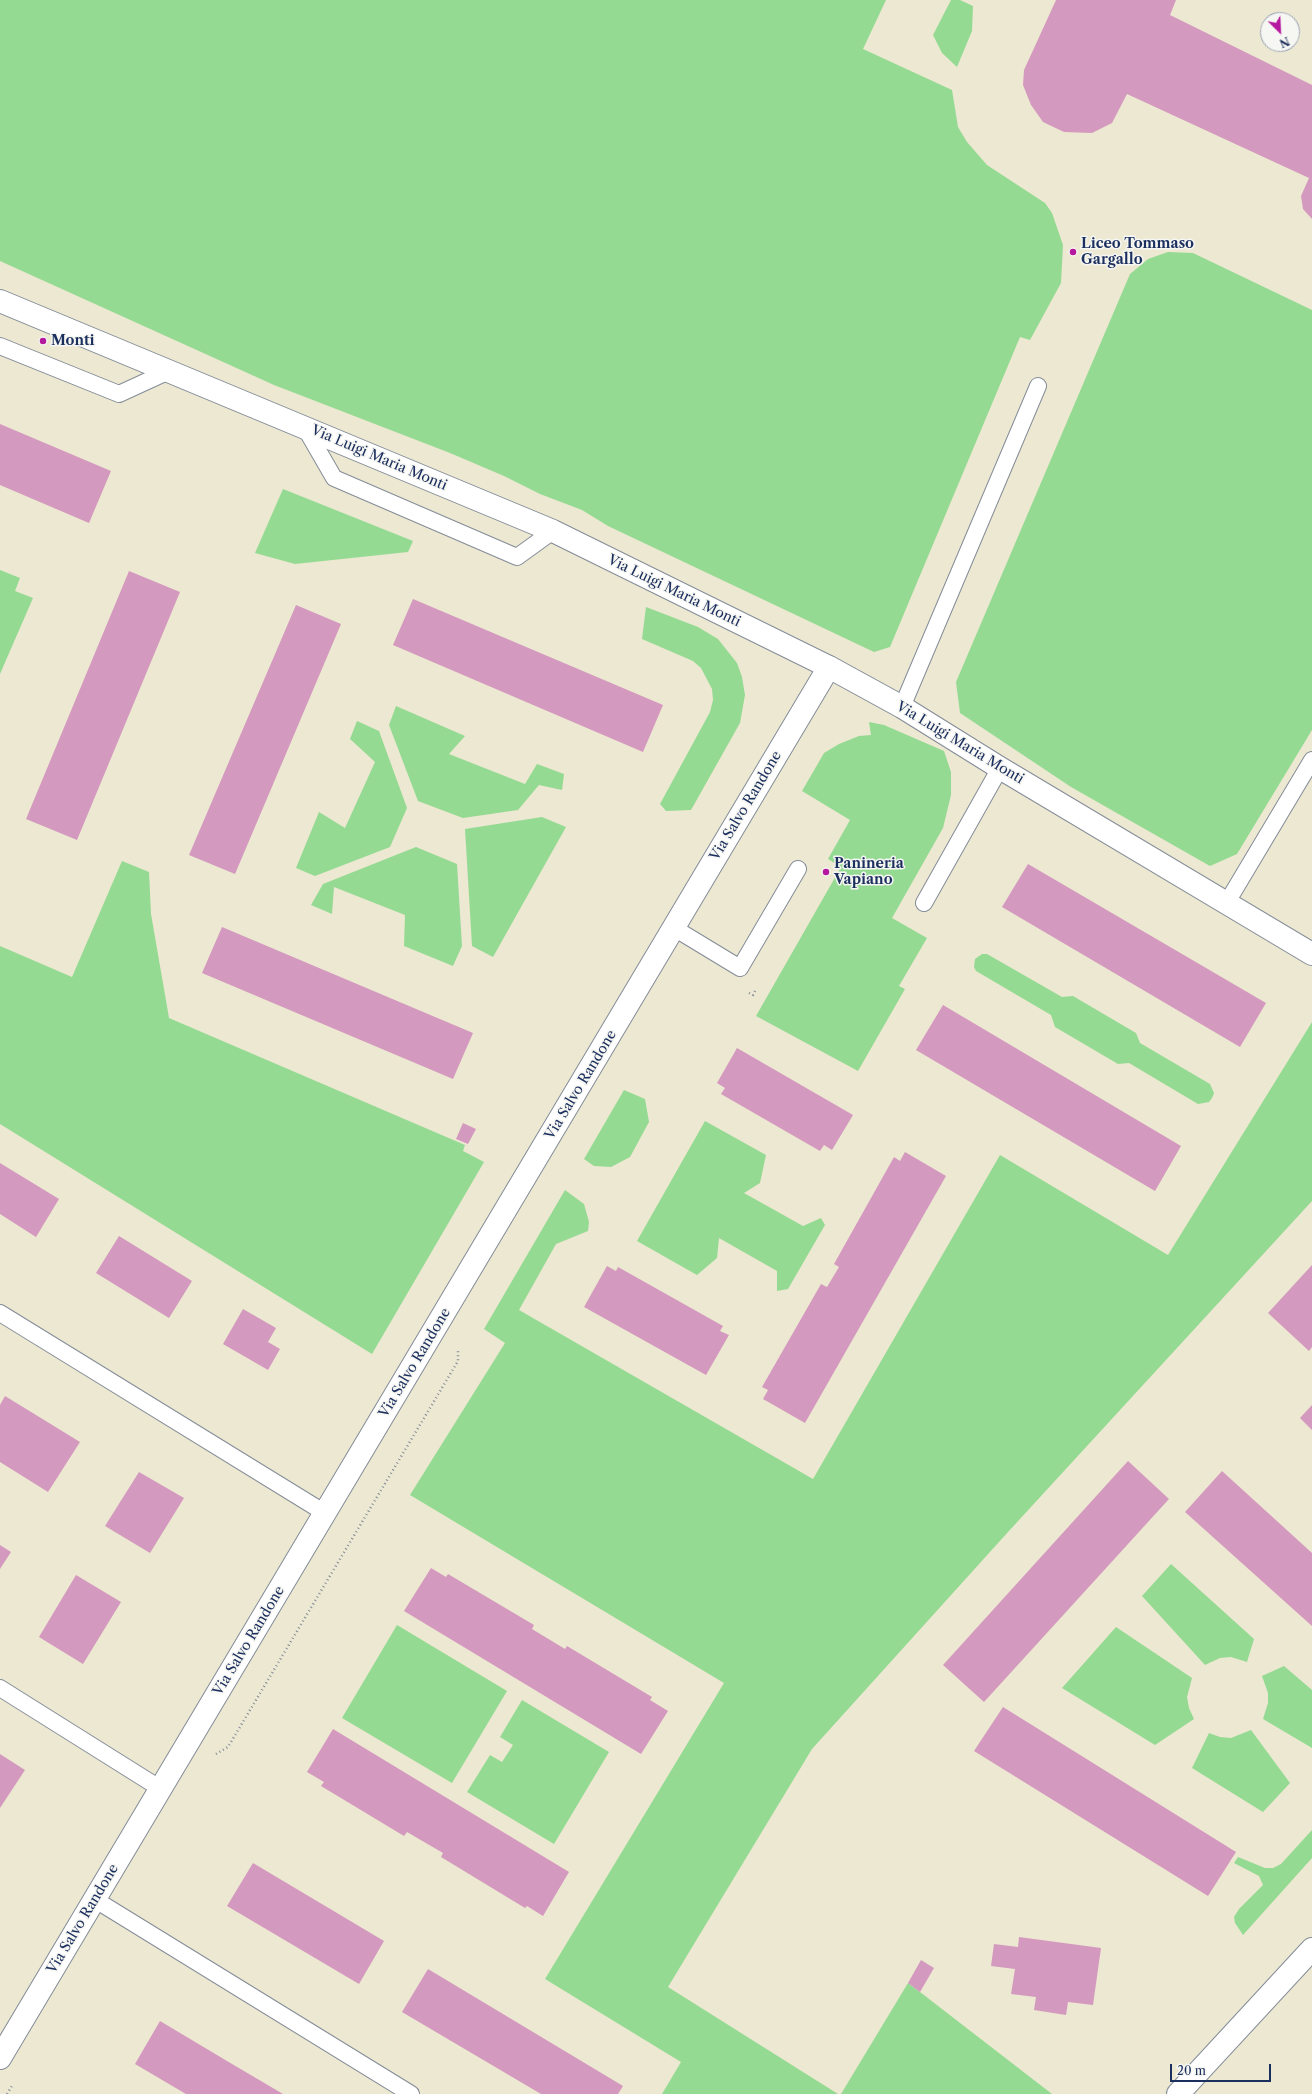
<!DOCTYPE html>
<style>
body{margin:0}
#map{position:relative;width:1312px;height:2094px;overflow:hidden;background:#ece8d1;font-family:"Libre Caslon Text",serif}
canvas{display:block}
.north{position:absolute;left:1260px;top:12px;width:40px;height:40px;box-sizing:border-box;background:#f6f6f2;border:1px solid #9ea6b7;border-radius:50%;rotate:156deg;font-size:11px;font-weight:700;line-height:16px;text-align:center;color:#1b2f5e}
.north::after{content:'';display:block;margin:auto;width:14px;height:18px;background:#b5179e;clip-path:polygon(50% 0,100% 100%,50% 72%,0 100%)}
.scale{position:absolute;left:1170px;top:2064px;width:101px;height:18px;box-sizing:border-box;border:2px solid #1b2f5e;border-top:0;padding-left:5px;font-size:12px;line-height:14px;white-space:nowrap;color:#1b2f5e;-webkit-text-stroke:3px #f6f6f2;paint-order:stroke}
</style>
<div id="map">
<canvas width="1312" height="2094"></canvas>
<div class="north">N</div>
<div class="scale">20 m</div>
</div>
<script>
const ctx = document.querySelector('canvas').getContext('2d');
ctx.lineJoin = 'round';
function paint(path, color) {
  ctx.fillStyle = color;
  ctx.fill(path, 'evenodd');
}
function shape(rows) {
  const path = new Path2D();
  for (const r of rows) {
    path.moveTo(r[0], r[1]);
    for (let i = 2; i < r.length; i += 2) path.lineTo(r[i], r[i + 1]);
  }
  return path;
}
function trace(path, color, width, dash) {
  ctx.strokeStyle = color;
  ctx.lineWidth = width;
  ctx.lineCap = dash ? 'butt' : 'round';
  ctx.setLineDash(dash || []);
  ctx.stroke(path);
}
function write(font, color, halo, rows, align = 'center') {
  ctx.font = font + ' "Libre Caslon Text",serif';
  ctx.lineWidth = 3;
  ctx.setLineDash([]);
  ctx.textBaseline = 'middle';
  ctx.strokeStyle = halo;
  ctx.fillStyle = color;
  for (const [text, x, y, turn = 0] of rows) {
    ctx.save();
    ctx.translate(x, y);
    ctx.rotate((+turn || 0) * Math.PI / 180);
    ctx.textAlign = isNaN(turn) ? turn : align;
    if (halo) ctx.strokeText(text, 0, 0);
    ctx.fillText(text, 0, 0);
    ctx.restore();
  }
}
paint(shape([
 [0,0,886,0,863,49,952,90,958,127,967,142,987,165,1045,203,1052,213,1063,245,1061,283,1030,340,1020,337,890,647,874,652,608,526,582,510,540,494,504,476,450,453,274,385,0,261],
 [951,0,960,0,973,6,972,31,957,67,942,53,933,35],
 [1168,252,1193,253,1312,310,1312,730,1237,854,1210,866,1071,787,960,713,956,682,1130,274,1148,259],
 [283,489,413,541,408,552,295,564,255,553],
 [0,570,20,578,15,591,33,598,0,674],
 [646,607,698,627,718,639,737,663,742,677,745,695,740,723,691,810,666,811,660,804,710,712,713,700,712,689,701,668,693,661,642,639],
 [396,706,465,736,449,754,525,784,537,764,564,774,562,790,539,785,518,810,463,818,418,801,389,725],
 [357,721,379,731,407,808,390,847,315,876,296,868,319,812,345,828,375,762,350,739],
 [869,722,884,725,944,751,951,772,951,795,943,828,892,918,927,938,899,986,905,989,858,1071,756,1016,841,867,828,859,850,820,802,791,824,753,839,744,859,736,871,735],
 [542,817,566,827,493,957,472,946,465,829],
 [416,847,457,864,462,946,453,966,404,946,405,915,334,887,332,914,311,905,323,884],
 [122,861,149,872,151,914,169,1018,465,1145,463,1151,484,1162,372,1354,0,1124,0,946,72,977],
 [982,954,987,954,1062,997,1073,996,1136,1033,1140,1043,1210,1084,1214,1093,1212,1098,1209,1102,1198,1104,1129,1063,1118,1064,1055,1027,1051,1015,976,971,974,967,975,959],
 [1312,1022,1312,1201,1008,1532,812,1749,668,1987,838,2094,662,2094,681,2062,545,1979,724,1683,410,1495,505,1343,484,1329,565,1190,584,1204,589,1222,588,1231,556,1244,519,1310,813,1479,1000,1155,1168,1255],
 [624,1090,645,1099,649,1122,630,1157,611,1167,594,1166,584,1159],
 [705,1121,766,1155,760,1183,744,1193,803,1226,821,1218,825,1225,788,1289,777,1291,777,1271,719,1238,717,1258,697,1275,637,1241],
 [1171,1564,1254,1639,1247,1662,1231,1657,1220,1658,1205,1665,1142,1596],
 [397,1625,507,1691,452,1783,342,1718],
 [1116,1627,1192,1678,1187,1697,1189,1708,1194,1719,1155,1745,1062,1688],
 [1284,1666,1312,1690,1312,1748,1263,1719,1268,1703,1268,1693,1262,1676],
 [522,1700,609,1752,554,1844,467,1792,490,1755,502,1762,513,1745,500,1737],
 [1251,1730,1290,1783,1263,1812,1192,1768,1209,1733,1220,1737,1231,1738],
 [1312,1830,1312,1858,1243,1935,1235,1923,1234,1917,1239,1909,1263,1885,1259,1876,1234,1863,1238,1857,1265,1868,1273,1868,1281,1864],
 [908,1983,920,1992,1052,2094,841,2094]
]), '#95da93');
paint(shape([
 [1056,0,1176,0,1170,15,1312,85,1312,219,1303,209,1301,196,1309,178,1127,94,1112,123,1092,133,1064,132,1043,122,1031,105,1023,85,1024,70],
 [0,424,111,471,89,523,0,485],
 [129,571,180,592,77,840,26,819],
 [413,599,663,705,643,752,393,645],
 [296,605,341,624,235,874,189,855],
 [1028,864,1266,1003,1240,1047,1002,907],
 [222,927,473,1033,453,1079,202,973],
 [943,1005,1181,1146,1155,1191,916,1050],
 [737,1048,853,1115,832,1150,824,1145,820,1151,721,1094,725,1088,717,1083],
 [463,1123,476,1129,468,1144,456,1139],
 [905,1152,946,1176,805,1423,763,1399,768,1390,762,1387,821,1284,827,1287,839,1267,834,1264,894,1157,900,1161],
 [0,1163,59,1199,36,1237,0,1214],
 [119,1236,192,1281,169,1318,96,1273],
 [1312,1265,1312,1347,1309,1351,1268,1313],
 [607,1266,616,1271,618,1267,723,1326,720,1331,729,1335,706,1375,584,1307],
 [243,1309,276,1328,268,1342,280,1349,268,1370,223,1344],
 [5,1396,80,1442,48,1492,0,1462,0,1405],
 [1312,1405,1312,1430,1300,1418],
 [1128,1461,1169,1499,984,1702,943,1665],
 [1222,1471,1312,1553,1312,1626,1185,1512],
 [139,1472,184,1498,150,1553,105,1526],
 [0,1545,11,1552,0,1569],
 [431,1568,446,1577,448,1574,534,1625,532,1629,565,1649,567,1646,652,1697,650,1700,668,1711,641,1754,404,1611],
 [76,1575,121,1602,83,1664,39,1637],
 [1003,1707,1236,1852,1208,1896,974,1751],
 [333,1729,569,1872,543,1916,527,1906,525,1908,441,1857,443,1853,407,1832,404,1836,321,1786,324,1782,307,1772],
 [0,1754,25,1770,0,1808],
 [253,1863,384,1941,359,1984,227,1906],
 [1019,1937,1101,1948,1093,2005,1068,2002,1066,2015,1034,2010,1036,1997,1011,1994,1015,1969,991,1966,994,1944,1018,1947],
 [921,1960,934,1968,920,1992,908,1983],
 [428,1969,623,2086,618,2094,541,2094,402,2012],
 [160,2021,227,2061,283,2094,186,2094,135,2064]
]), '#d499be');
const service = shape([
 [0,346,119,394,169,371],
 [304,426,334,478,517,557,553,531],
 [902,707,1038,386],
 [924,903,1000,768],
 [1226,904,1312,760],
 [674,928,740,968,798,869],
 [0,1313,325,1513],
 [0,1688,161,1789],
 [94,1899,411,2094]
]);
const minor = shape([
 [0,2058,829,667],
 [1178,2094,1312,1949]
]);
const tertiary = shape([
 [0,301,553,531,829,667,902,707,1000,768,1312,954]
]);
trace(service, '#848c98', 18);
trace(minor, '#848c98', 24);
trace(tertiary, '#848c98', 24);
trace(shape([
 [749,993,753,995,756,989],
 [216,1754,228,1747,458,1361,458,1350],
 [7,2094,13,2084]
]), '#848c98', 2.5, [1, 3]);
trace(service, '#fff', 16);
trace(minor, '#fff', 22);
trace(tertiary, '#fff', 22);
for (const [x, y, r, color] of [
 [1073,252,4,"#b5179e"],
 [43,341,4,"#b5179e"],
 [826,872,4,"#b5179e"]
]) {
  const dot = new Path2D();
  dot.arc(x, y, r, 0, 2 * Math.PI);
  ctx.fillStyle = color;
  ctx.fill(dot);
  trace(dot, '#f6f6f2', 1.5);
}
write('bold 14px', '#1b2f5e', '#f6f6f2', [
 ["Liceo Tommaso",1081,244],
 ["Gargallo",1081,260],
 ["Monti",51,341],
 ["Panineria",834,864],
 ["Vapiano",834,880]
], 'left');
write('14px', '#1b2f5e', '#f6f6f2', [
 ["Via Luigi Maria Monti",379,458,23],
 ["Via Luigi Maria Monti",674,591,26],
 ["Via Luigi Maria Monti",960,743,31],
 ["Via Salvo Randone",746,806,-59],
 ["Via Salvo Randone",581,1085,-59],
 ["Via Salvo Randone",415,1363,-59],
 ["Via Salvo Randone",249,1641,-59],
 ["Via Salvo Randone",83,1919,-59]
]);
</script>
